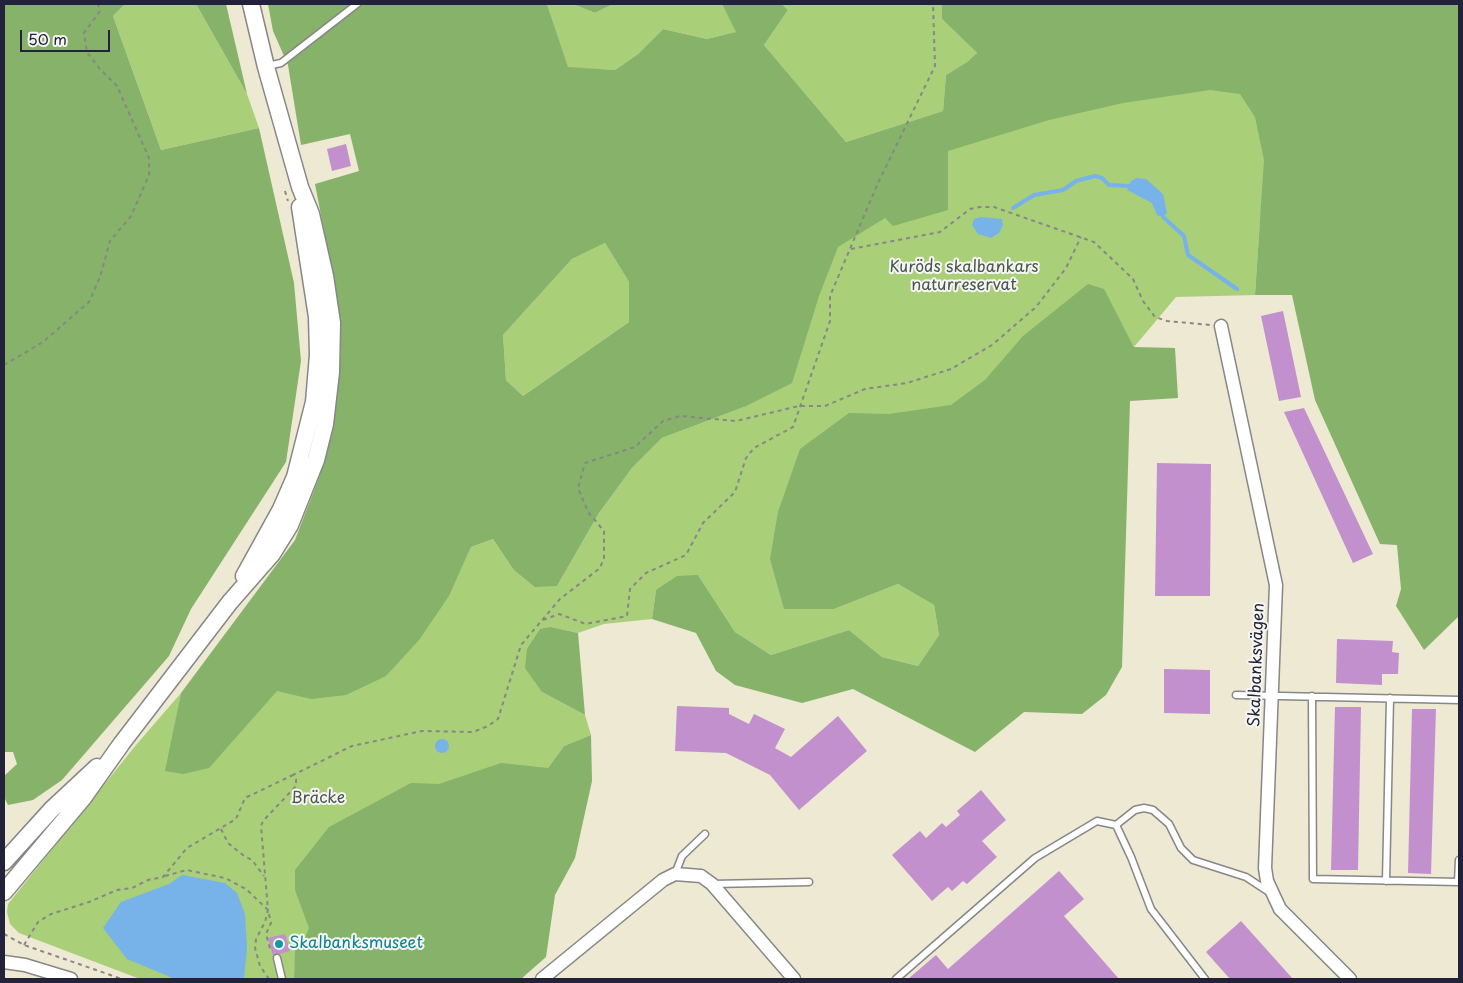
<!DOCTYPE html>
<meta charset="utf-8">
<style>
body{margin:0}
#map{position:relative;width:1463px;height:983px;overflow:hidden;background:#ede9d3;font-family:"Playpen Sans",sans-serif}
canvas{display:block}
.frame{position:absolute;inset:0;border:5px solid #22223b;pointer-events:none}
.scale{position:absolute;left:20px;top:30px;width:90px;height:22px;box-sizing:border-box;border:2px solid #22223b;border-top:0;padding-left:6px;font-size:15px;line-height:18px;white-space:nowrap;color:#22223b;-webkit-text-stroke:4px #f6f6f2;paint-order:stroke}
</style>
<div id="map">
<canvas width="1463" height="983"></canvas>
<div class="frame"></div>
<div class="scale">50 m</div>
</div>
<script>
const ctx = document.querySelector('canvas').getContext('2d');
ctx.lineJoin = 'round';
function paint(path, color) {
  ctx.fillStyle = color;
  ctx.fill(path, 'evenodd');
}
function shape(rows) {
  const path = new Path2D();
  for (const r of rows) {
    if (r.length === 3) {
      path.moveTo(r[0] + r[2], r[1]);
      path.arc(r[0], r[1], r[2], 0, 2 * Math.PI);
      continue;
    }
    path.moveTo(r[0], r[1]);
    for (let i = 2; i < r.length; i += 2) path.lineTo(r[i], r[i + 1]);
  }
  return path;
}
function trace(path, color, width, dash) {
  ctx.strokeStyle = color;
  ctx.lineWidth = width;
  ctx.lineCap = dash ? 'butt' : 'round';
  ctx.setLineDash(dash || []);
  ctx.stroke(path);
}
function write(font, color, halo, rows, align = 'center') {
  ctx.font = font + ' "Playpen Sans",sans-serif';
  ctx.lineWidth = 4;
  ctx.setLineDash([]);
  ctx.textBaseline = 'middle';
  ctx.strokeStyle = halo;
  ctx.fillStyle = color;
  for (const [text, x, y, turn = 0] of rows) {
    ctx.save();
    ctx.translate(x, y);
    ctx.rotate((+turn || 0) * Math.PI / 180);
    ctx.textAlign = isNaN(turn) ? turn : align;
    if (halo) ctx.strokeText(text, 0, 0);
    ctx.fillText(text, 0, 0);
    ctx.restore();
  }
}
paint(shape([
 [125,4,196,4,247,94,259,128,161,150,113,16],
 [547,4,573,4,595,13,613,4,722,4,737,32,707,39,663,29,638,54,615,70,568,68],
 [782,4,942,4,942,19,977,53,967,62,946,75,943,111,846,142,764,45,788,10],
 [1188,23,1298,47,1260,222,1255,295,1176,297,1134,347,1122,324,834,609,898,584,934,605,939,635,918,666,882,657,849,630,771,655,735,632,698,575,656,590,652,619,604,624,578,633,551,627,542,692,585,715,591,735,564,746,548,768,295,962,294,979,140,979,19,933,10,924,7,912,8,904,136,745,181,693,174,730,447,599,471,547,493,539,513,569,557,586,599,513,632,468,662,438,744,407,798,212],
 [605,243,629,282,629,322,523,396,506,380,503,335,572,259]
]), '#a9cf79');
paint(shape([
 [4,4,125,4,113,16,161,150,259,128,294,283,301,361,286,462,191,609,169,656,62,780,33,800,8,805,4,797,4,776,17,764,13,752,4,752],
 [196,4,226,4,247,94],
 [268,4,547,4,568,67,615,70,638,54,663,29,707,39,736,32,722,4,782,4,788,10,764,45,846,142,943,111,946,75,967,62,977,53,942,19,942,4,1459,4,1459,616,1424,650,1396,606,1401,589,1397,545,1380,544,1315,400,1292,295,1255,295,1264,160,1255,117,1240,94,1210,90,1123,103,1049,120,948,151,948,210,893,226,885,218,838,247,819,296,792,383,744,407,662,438,632,468,599,513,557,586,535,587,513,569,493,539,471,547,449,596,419,640,386,676,346,695,311,699,277,691,209,768,183,774,165,771,181,693,295,540,320,475,334,417,341,349,338,304,315,184,359,171,350,134,301,145,288,65,273,31],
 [605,243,629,282,629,322,523,396,506,380,503,335,572,259],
 [573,4,613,4,595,13],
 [1088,284,1104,289,1134,347,1175,348,1178,398,1130,401,1122,667,1106,695,1082,714,1024,712,975,752,853,689,802,703,735,685,716,671,696,633,652,619,656,590,677,576,698,575,735,632,771,655,849,630,882,657,918,666,939,635,934,605,898,584,834,609,784,609,770,559,778,512,800,449,849,413,889,414,951,405,985,380,1023,336],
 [551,627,578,633,585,715,542,692,525,668,527,649,540,629],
 [591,735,592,781,575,858,555,895,546,957,521,979,294,979,295,951,303,943,309,928,295,890,295,870,329,827,411,783,439,784,501,763,548,768,564,746]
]), '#86b269');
paint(shape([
 [1137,178,1146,179,1163,194,1167,213,1163,217,1157,215,1152,203,1127,190,1131,181],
 [981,217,1002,219,1003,225,999,233,991,238,978,234,972,225,974,219],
 [442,746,7],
 [182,875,225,883,237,893,245,914,247,948,244,979,175,979,127,959,103,928,121,902,169,884]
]), '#77b2e8');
trace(shape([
 [1013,208,1034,195,1063,190,1076,181,1095,176,1102,178,1109,185,1129,186],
 [1163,217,1184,236,1188,255,1237,289]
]), '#77b2e8', 4);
paint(shape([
 [346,144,351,166,332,171,327,149],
 [1283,311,1301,397,1279,401,1261,316],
 [1304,408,1373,554,1353,563,1284,412],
 [1157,463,1211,464,1210,596,1155,596],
 [1337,639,1393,641,1392,652,1399,653,1398,674,1382,674,1382,685,1336,683],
 [1164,669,1210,670,1210,714,1164,713],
 [677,706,729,708,729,714,749,724,754,714,785,729,775,748,791,757,838,716,867,751,799,810,770,775,726,753,675,751],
 [1335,707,1361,707,1358,870,1331,870],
 [1412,709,1436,709,1431,874,1408,873],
 [981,790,1006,820,982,841,997,857,967,884,963,881,952,891,948,887,932,901,892,855,920,831,926,838,942,823,946,827,960,815,957,811],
 [1059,871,1084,899,1064,916,1119,979,908,979,936,955,948,969],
 [1241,921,1293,979,1230,979,1206,952],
 [285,934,290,951,273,956,268,938]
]), '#c390ce');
const lane = shape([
 [267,66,281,63,357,4],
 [1236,695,1459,700],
 [1312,696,1313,879,1459,882],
 [1116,825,1135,810,1144,808,1153,810,1169,824,1181,848,1193,860,1246,877,1269,892],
 [675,874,682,856,705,834],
 [1386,881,1390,698],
 [1458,882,1459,860],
 [713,884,809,882],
 [277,958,282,979],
 [896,979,1035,858,1097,821,1116,825,1131,857,1151,909,1205,979]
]);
const street = shape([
 [1221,326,1276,585,1265,868,1267,881,1280,909,1350,979],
 [4,962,25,965,71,979],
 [542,979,663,880,675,874,701,876,712,884,794,979]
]);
const secondary = shape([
 [244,576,281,509,295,477,314,402,318,355,317,317,300,207],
 [4,862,52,809,97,767],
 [4,892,83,798,122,743,230,602,272,554,290,525,316,460,325,424,331,372,332,323,325,276,311,214,300,187,266,67,251,4]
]);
trace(lane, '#888687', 9);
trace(street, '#888687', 15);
trace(secondary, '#888687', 19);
trace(shape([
 [285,191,288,201],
 [851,249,940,232,970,209,980,207,994,207,1094,242,1133,279,1143,301,1155,317,1167,321,1210,325],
 [4,365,43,342,89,302,100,277,110,241,131,216,149,175,149,158,117,86,99,68,87,52,84,33,100,11,98,4],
 [543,620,559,614,586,624,627,616,630,589,646,573,686,555,703,523,735,492,746,458,754,448,793,427,830,321,830,296,878,183,935,66,933,4],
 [221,829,228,843,244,856,252,860,264,876],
 [165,876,187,870,196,872,225,878,246,889,268,910,271,923,266,934,271,952],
 [4,934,24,945,122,979],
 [24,945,38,922,51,914,89,902,117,890,132,888,148,880,163,877,187,848,236,819,245,798,293,775],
 [269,979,260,966,255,948,256,939,265,922,268,910,261,826,263,821,296,786,296,779,293,775,352,746,422,731,473,732,488,726,498,719,521,645,560,599,600,568,604,558,604,531,588,512,578,488,585,463,635,447,663,421,680,416,736,421,799,406,825,406,865,389,907,383,951,369,992,345,1036,307,1066,268,1081,237]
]), '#888687', 2, [4, 4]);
trace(lane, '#fff', 6);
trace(street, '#fff', 12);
trace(secondary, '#fff', 16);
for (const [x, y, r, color] of [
 [279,944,5,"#0f9aa8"]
]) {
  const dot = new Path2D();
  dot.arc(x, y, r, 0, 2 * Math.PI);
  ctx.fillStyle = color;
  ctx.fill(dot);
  trace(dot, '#f6f6f2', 2);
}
write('16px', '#4a564e', '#f6f6f2', [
 ["Kuröds skalbankars",964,268],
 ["naturreservat",964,286],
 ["Bräcke",318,799]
]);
write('16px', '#22223b', '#f6f6f2', [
 ["Skalbanksvägen",1257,665,-88]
]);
write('16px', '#0d838f', '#f6f6f2', [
 ["Skalbanksmuseet",289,944]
], 'left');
</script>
